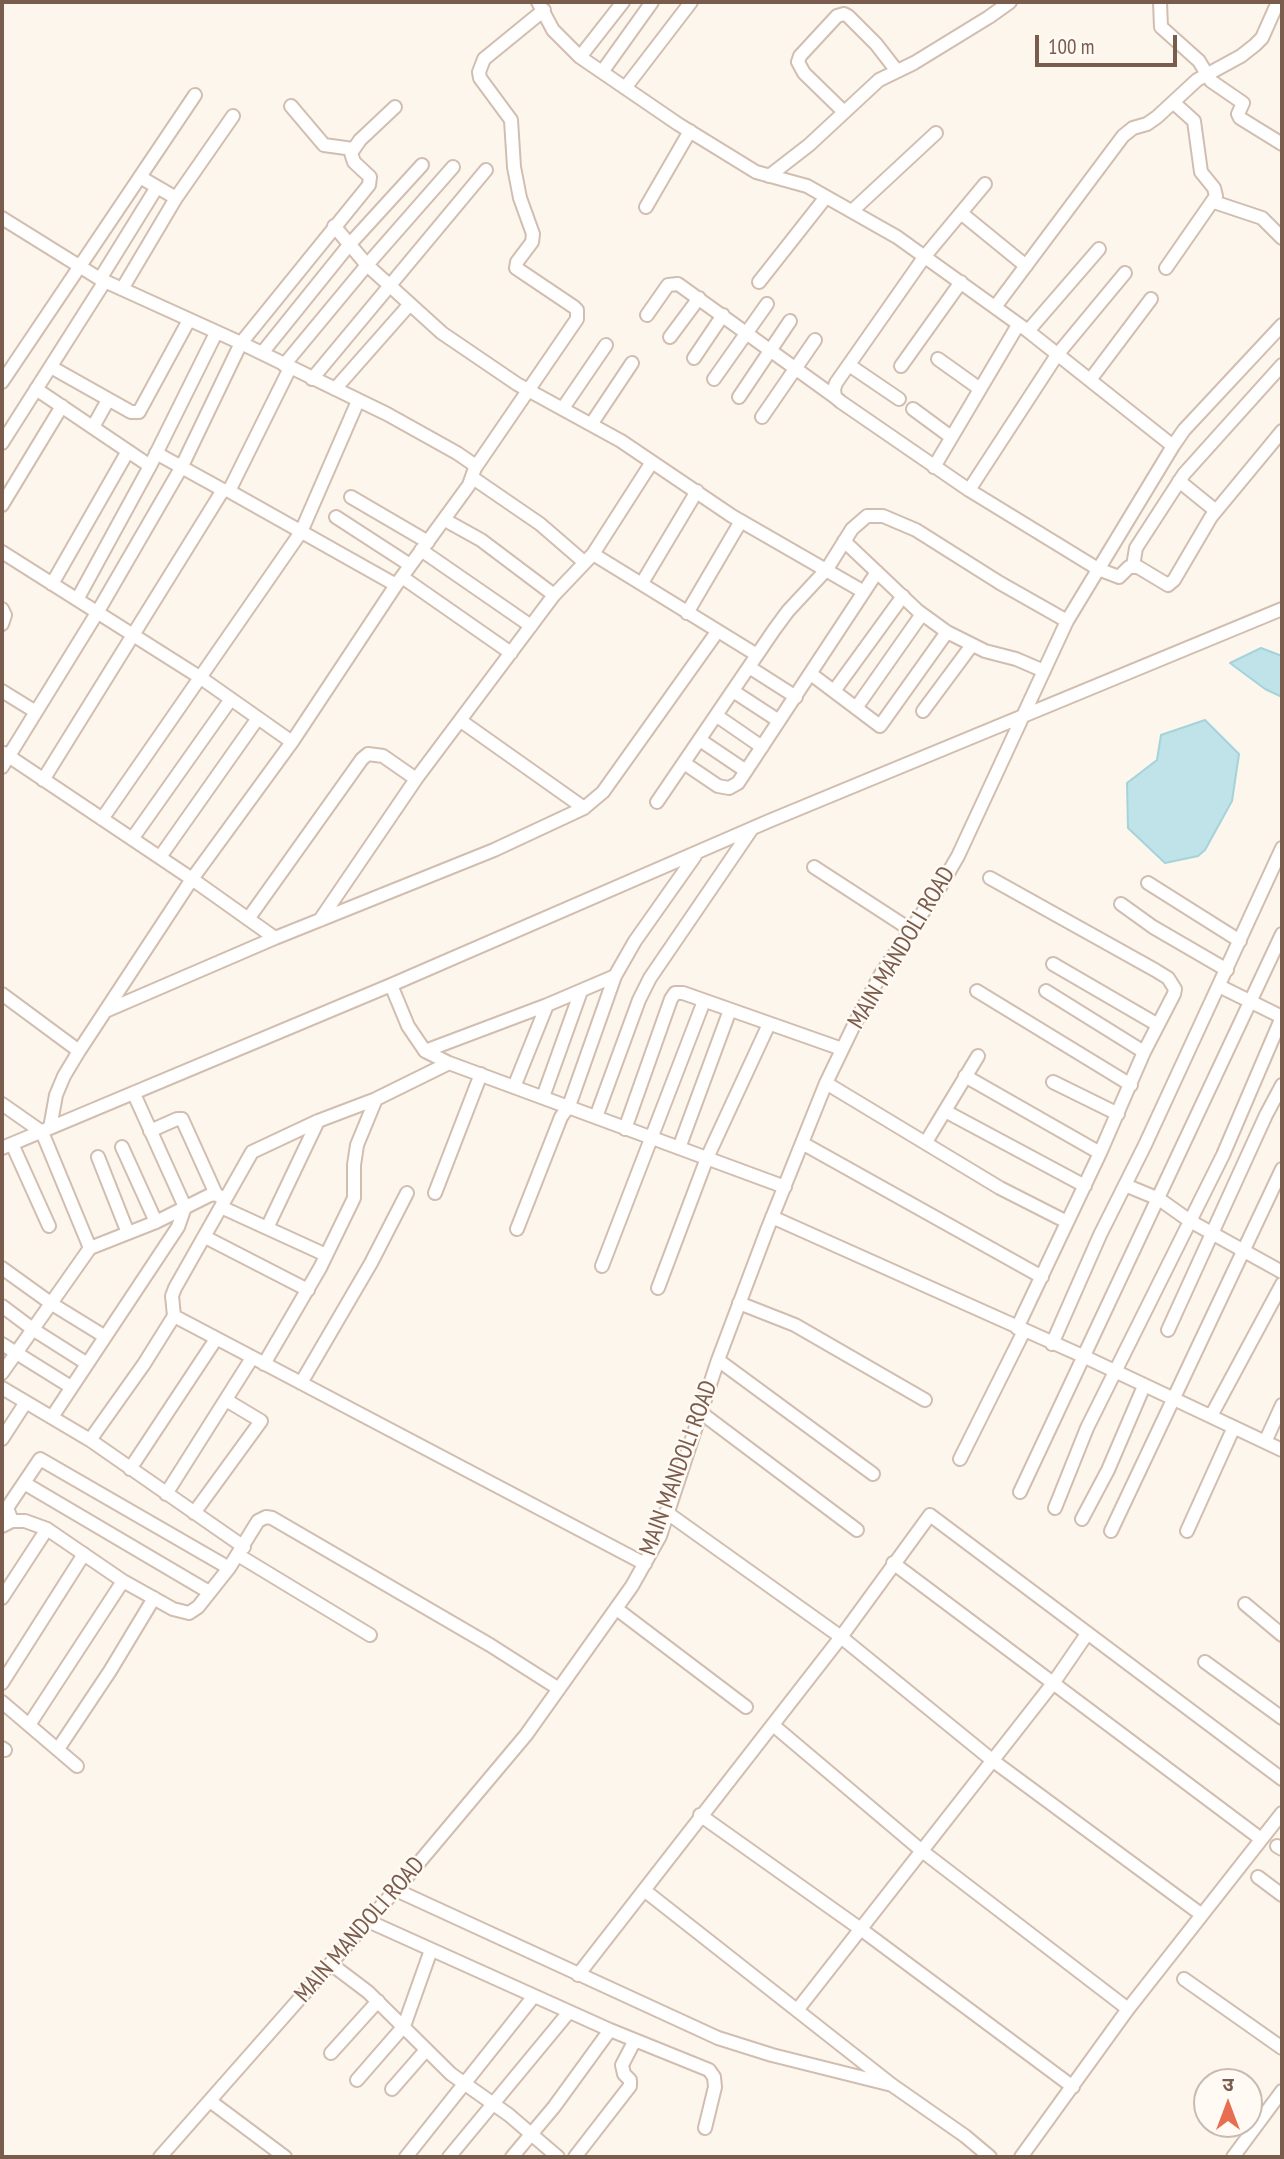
<!DOCTYPE html>
<meta charset="utf-8">
<style>
body{margin:0}
#map{position:relative;width:1284px;height:2159px;overflow:hidden;background:#fdf6ec;font-family:"PT Sans Narrow","Noto Sans Devanagari",sans-serif}
canvas{display:block}
.frame{position:absolute;inset:0;border:4px solid #7a5c4d;pointer-events:none}
.north{position:absolute;left:1193px;top:2068px;width:70px;height:70px;box-sizing:border-box;background:#fffaf3;border:2px solid #cabbb1;border-radius:50%;rotate:0deg;font-size:19px;font-weight:700;line-height:28px;text-align:center;color:#7a5c4d}
.north::after{content:'';display:block;margin:auto;width:24px;height:32px;background:#e76f51;clip-path:polygon(50% 0,100% 100%,50% 72%,0 100%)}
.scale{position:absolute;left:1035px;top:35px;width:142px;height:32px;box-sizing:border-box;border:4px solid #7a5c4d;border-top:0;padding-left:9px;font-size:21px;line-height:24px;white-space:nowrap;color:#7a5c4d;-webkit-text-stroke:5px #fffaf3;paint-order:stroke}
</style>
<div id="map">
<canvas width="1284" height="2159"></canvas>
<div class="frame"></div>
<div class="north">उ</div>
<div class="scale">100 m</div>
</div>
<script>
const ctx = document.querySelector('canvas').getContext('2d');
ctx.lineJoin = 'round';
function paint(path, color) {
  ctx.fillStyle = color;
  ctx.fill(path, 'evenodd');
}
function shape(rows) {
  const path = new Path2D();
  for (const r of rows) {
    path.moveTo(r[0], r[1]);
    for (let i = 2; i < r.length; i += 2) path.lineTo(r[i], r[i + 1]);
  }
  return path;
}
function trace(path, color, width, dash) {
  ctx.strokeStyle = color;
  ctx.lineWidth = width;
  ctx.lineCap = dash ? 'butt' : 'round';
  ctx.setLineDash(dash || []);
  ctx.stroke(path);
}
function write(font, color, halo, rows, align = 'center') {
  ctx.font = font + ' "PT Sans Narrow",sans-serif';
  ctx.lineWidth = 5;
  ctx.setLineDash([]);
  ctx.textBaseline = 'middle';
  ctx.strokeStyle = halo;
  ctx.fillStyle = color;
  for (const [text, x, y, turn = 0] of rows) {
    ctx.save();
    ctx.translate(x, y);
    ctx.rotate((+turn || 0) * Math.PI / 180);
    ctx.textAlign = isNaN(turn) ? turn : align;
    if (halo) ctx.strokeText(text, 0, 0);
    ctx.fillText(text, 0, 0);
    ctx.restore();
  }
}
const water = shape([
 [1261,648,1282,656,1282,697,1265,689,1230,663,1261,648],
 [1205,720,1239,754,1232,801,1205,850,1198,856,1165,863,1128,828,1127,783,1157,760,1161,735,1205,720]
]);
paint(water, '#bfe3e8');
trace(water, '#a5d3da', 2);
const minor = shape([
 [538,2,553,30,580,57,678,124,756,172,807,186,897,237,1028,331,1173,446],
 [1160,2,1161,27,1199,61,1211,81,1243,103,1238,114,1240,118,1282,144],
 [580,57,623,2],
 [602,72,652,2],
 [625,88,691,2],
 [291,106,324,145,353,149],
 [844,112,804,73,798,62,800,56,837,16,844,14,848,16,876,44,897,71],
 [769,176,809,145,879,80,914,63,989,17,1010,2],
 [140,177,176,198],
 [985,184,925,256,836,383,834,389,835,397,841,402,969,490,1098,569,1119,577,1129,567,1138,567,1168,585,1174,580,1211,517,1282,431],
 [1214,202,1262,218,1282,238],
 [646,207,690,131],
 [852,211,936,133],
 [961,213,1026,266],
 [2,218,100,279,241,343,387,414,457,453,473,464,475,468,469,485,396,585,292,742,192,879,79,1051,64,1076,56,1095,50,1128],
 [334,226,367,265,442,333,517,384,621,441,732,516,864,592],
 [1166,268,1216,196,1214,188,1201,172,1194,121,1174,103],
 [100,279,157,187],
 [759,282,826,197],
 [122,289,176,198,233,116],
 [995,307,1123,136,1133,128,1147,124,1157,117,1197,80,1241,56,1255,45,1262,38,1278,2],
 [647,315,668,285,678,284,835,397],
 [1028,331,1099,249],
 [670,337,699,298],
 [262,353,349,245,422,165],
 [694,358,723,315],
 [938,359,980,389],
 [284,365,367,265,453,167],
 [849,365,899,399],
 [901,366,961,282],
 [51,367,131,412,139,412,189,320],
 [312,379,486,170],
 [714,379,767,304],
 [1090,380,1151,299],
 [2,382,195,95],
 [36,389,150,466],
 [335,389,410,304],
 [739,397,790,321],
 [563,408,606,345],
 [913,409,951,437],
 [762,417,815,340],
 [592,423,632,363],
 [93,427,108,400],
 [2,443,105,281],
 [156,453,223,490],
 [934,467,1018,325],
 [475,468,577,319,577,310,574,307,516,268,517,262,532,242,533,234,520,198,514,167,511,120,480,78,479,72,484,59,544,10],
 [473,478,540,524,584,562],
 [1179,481,1216,511],
 [969,490,1057,355,1125,273],
 [229,491,396,585],
 [351,497,428,542],
 [2,505,62,406],
 [336,517,410,565],
 [445,520,481,540,554,595],
 [844,541,918,611,947,632,985,651,1016,659,1044,671],
 [421,550,531,626],
 [2,552,201,678,292,742],
 [593,554,757,655],
 [1133,566,1136,548,1184,474,1282,365],
 [402,577,511,653],
 [642,583,697,491],
 [52,584,128,451],
 [78,598,150,466,216,333],
 [2,609,5,615,2,624],
 [687,613,741,521],
 [749,667,796,697],
 [811,674,880,726,947,632],
 [2,691,36,712],
 [733,691,779,721],
 [834,691,903,596],
 [856,708,922,614],
 [923,711,972,645],
 [717,716,762,747],
 [461,721,584,808],
 [700,740,746,771],
 [4,753,192,879,275,938],
 [684,763,718,786,729,788,738,783,877,572],
 [2,767,97,613,181,468,241,343,369,185,370,177,354,162,351,153,360,140,395,107],
 [43,780,223,490,229,491,290,368],
 [657,802,774,630,788,611,827,569,852,529,867,516,883,516,916,530,1000,583,1067,621],
 [102,819,301,532,358,401],
 [132,839,231,699],
 [160,857,258,718],
 [814,867,911,930],
 [990,878,1155,970,1168,978,1175,989,1174,994,1144,1052,1100,1153,1017,1328],
 [1148,883,1240,941],
 [1121,904,1153,927,1227,970],
 [248,919,362,759,368,754,383,756,416,779],
 [320,920,416,779,554,595,593,554,652,462],
 [1053,964,1158,1025],
 [391,985,408,1026,425,1051,449,1063,785,1187],
 [1219,986,1282,1017],
 [977,991,1131,1085],
 [1046,991,1144,1052],
 [2,994,79,1051],
 [108,1010,275,938,494,850,584,808,603,792,717,632],
 [425,1051,547,1005,615,976],
 [965,1076,1100,1153],
 [1053,1082,1118,1114],
 [826,1083,1000,1188,1067,1222],
 [514,1087,547,1005],
 [543,1097,581,991],
 [2,1104,42,1132,90,1248,156,1222,210,1195,216,1194,225,1200],
 [945,1111,1085,1186],
 [596,1117,639,1000,650,978,751,830],
 [625,1129,671,999,675,993,683,993,842,1049],
 [150,1131,177,1119,182,1119,216,1194],
 [926,1142,978,1056],
 [802,1143,1042,1277],
 [12,1144,49,1226],
 [122,1147,156,1222],
 [2,1148,391,985,769,821,1282,609],
 [679,1148,730,1010],
 [98,1157,128,1233],
 [1125,1185,1159,1199,1190,1221,1282,1272],
 [435,1193,481,1074],
 [221,1207,326,1255],
 [772,1217,1085,1357,1282,1450],
 [267,1228,318,1121],
 [517,1229,561,1117,569,1106,615,976,635,941,695,856],
 [205,1237,308,1290],
 [602,1266,704,1001],
 [2,1268,52,1304,104,1336],
 [658,1288,707,1158,769,1024],
 [739,1303,795,1325,925,1400],
 [2,1306,34,1330,86,1363],
 [174,1316,645,1564],
 [1168,1330,1266,1115,1282,1085],
 [2,1344,71,1387],
 [1052,1344,1100,1235,1145,1145,1282,848],
 [718,1360,873,1474],
 [264,1364,320,1268,354,1198,354,1165,357,1145,376,1099],
 [2,1373,90,1248],
 [301,1383,371,1263,407,1193],
 [2,1388,90,1440,244,1547],
 [700,1412,857,1530],
 [1211,1416,1282,1284],
 [52,1417,178,1227,185,1207,134,1094],
 [2,1439,26,1402],
 [90,1440,144,1364,174,1316,172,1296,175,1288,252,1152,318,1121,376,1099,449,1063],
 [1265,1442,1282,1405],
 [960,1459,1024,1331],
 [130,1469,216,1339],
 [24,1483,209,1592],
 [1020,1492,1282,934],
 [166,1494,252,1358],
 [1055,1508,1087,1428,1223,1155,1282,1017],
 [666,1512,841,1637,992,1760,1202,1915],
 [194,1513,261,1421,226,1400],
 [1082,1519,1108,1470,1144,1386],
 [12,1521,7,1508,40,1459,229,1568],
 [2,1526,12,1521,25,1521,47,1529,123,1581,173,1609,189,1613,198,1607,229,1568,258,1521,266,1517,272,1518,490,1645,559,1689],
 [1111,1531,1282,1169],
 [1187,1531,1234,1427],
 [238,1555,370,1635],
 [893,1563,1261,1839],
 [2,1598,47,1529],
 [1245,1604,1282,1635],
 [618,1610,746,1707],
 [1205,1662,1282,1718],
 [2,1683,84,1554],
 [2,1702,77,1766],
 [29,1725,123,1581],
 [773,1725,922,1851,1128,2009],
 [2,1748,5,1750],
 [58,1749,110,1671,154,1598],
 [700,1815,862,1930,1073,2087],
 [1277,1846,1282,1849],
 [1258,1877,1282,1895],
 [396,1890,718,2038,772,2055,892,2085],
 [644,1890,892,2085,965,2136,990,2157],
 [368,1921,610,2030,709,2070,714,2077,715,2087,705,2128],
 [331,1964,368,1992,451,2074,509,2115,558,2157],
 [578,1975,841,1637,930,1515,1282,1779],
 [1184,1979,1282,2048],
 [798,2009,1054,1682,1087,1634],
 [331,2053,378,2001],
 [357,2080,404,2026,431,1950],
 [392,2089,426,2050],
 [210,2101,285,2157],
 [160,2157,406,1878,526,1735,632,1586,660,1536,718,1360,767,1230,826,1083,854,1025,881,974,940,887,958,856,1067,621,1173,446,1184,430,1282,325],
 [406,2157,534,1996],
 [449,2157,569,2012],
 [512,2157,554,2107,610,2030],
 [575,2157,630,2086,630,2080,624,2074,622,2065,635,2040],
 [1021,2157,1128,2009,1282,1813],
 [1233,2157,1282,2091]
]);
trace(minor, '#d1beb0', 16);
trace(minor, '#fff', 12);
write('24px', '#7a5c4d', '#fffaf3', [
 ["MAIN MANDOLI ROAD",902,948,-59],
 ["MAIN MANDOLI ROAD",679,1468,-70],
 ["MAIN MANDOLI ROAD",360,1930,-49]
]);
</script>
